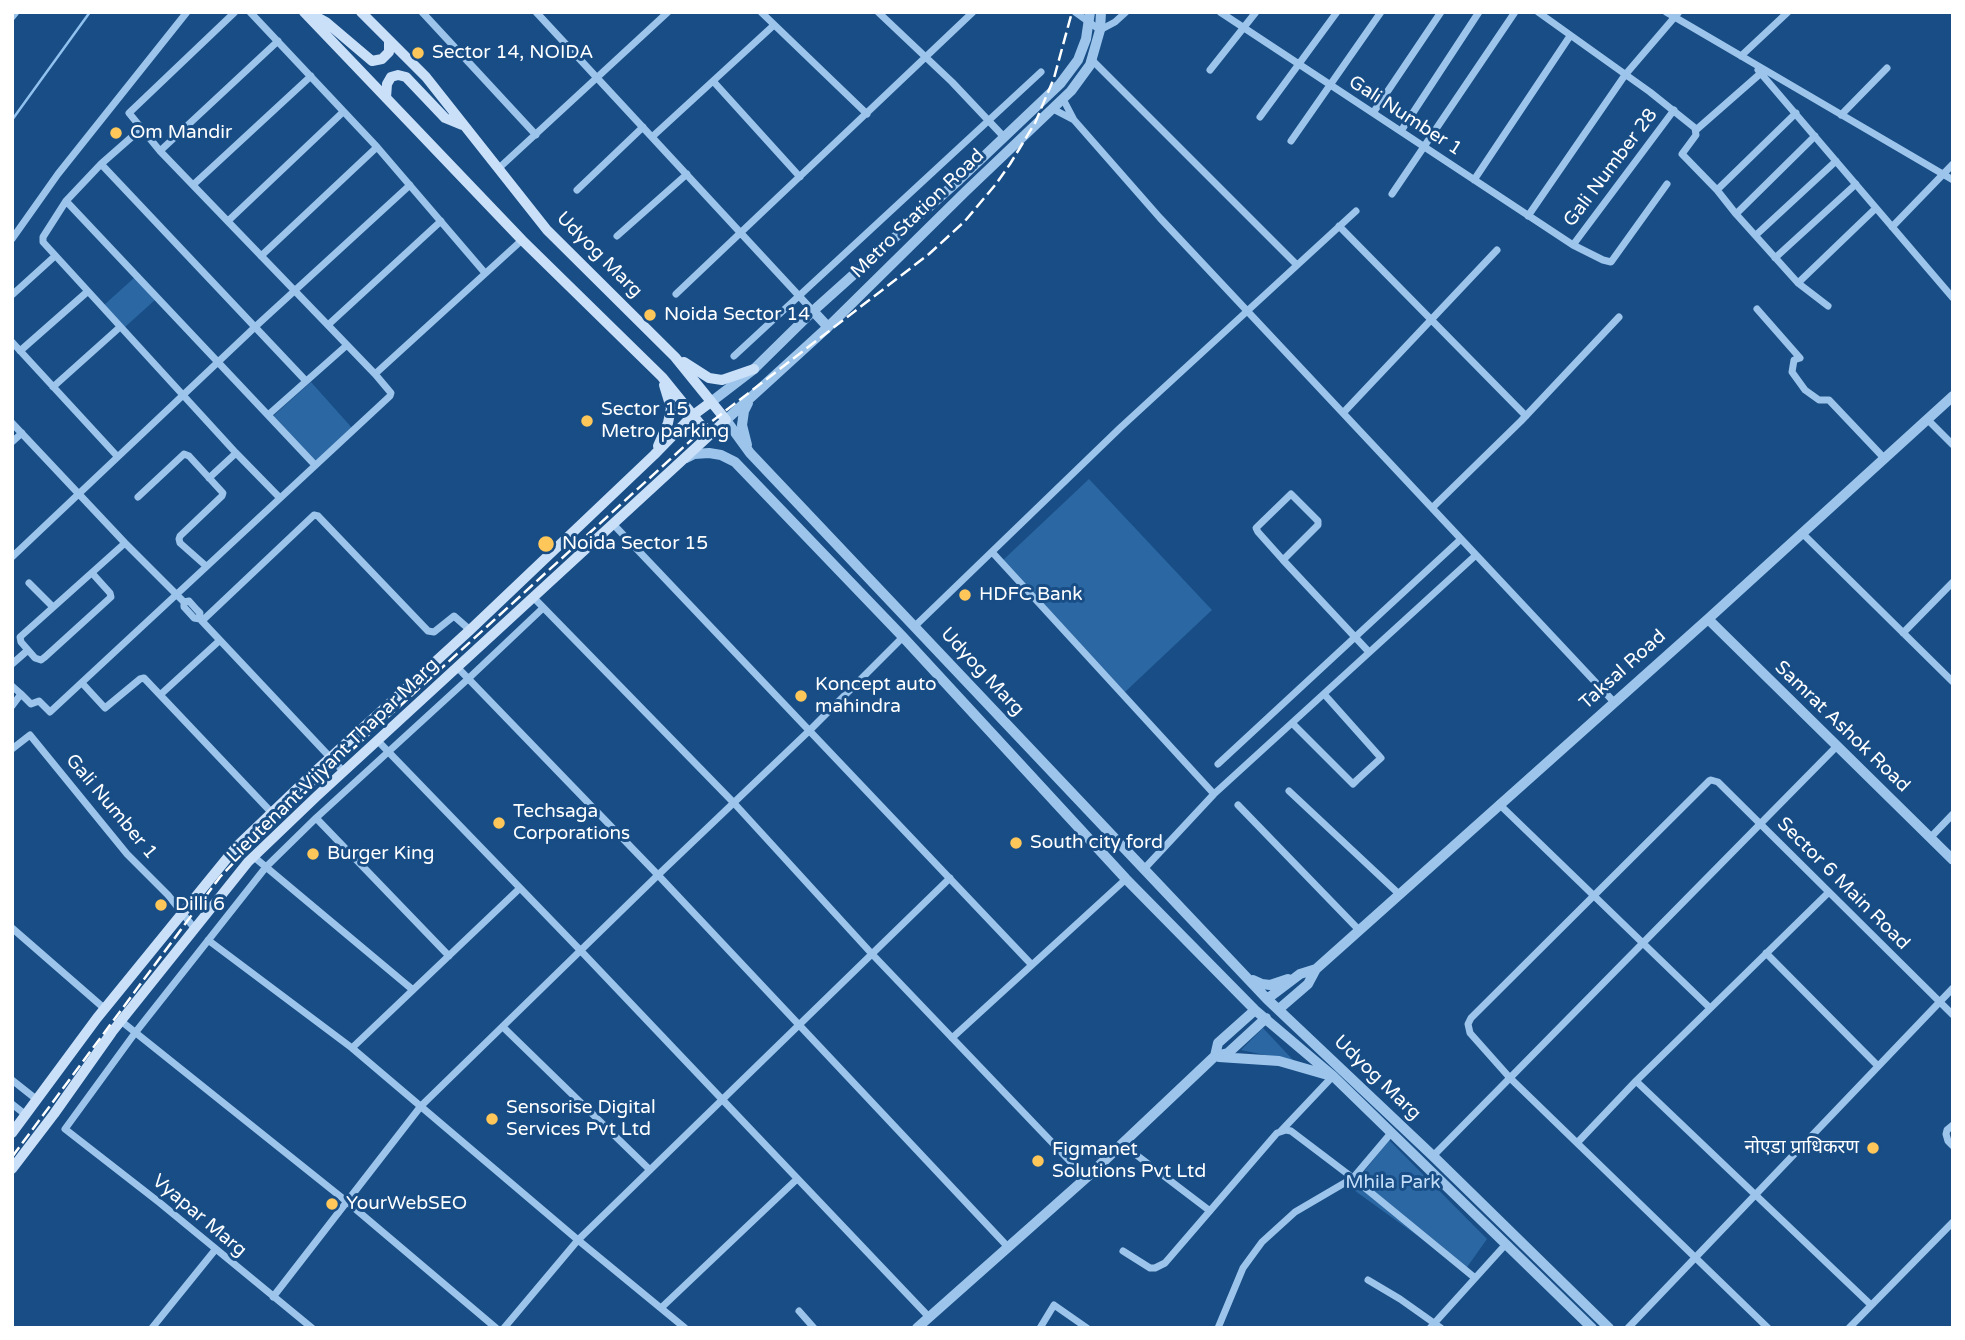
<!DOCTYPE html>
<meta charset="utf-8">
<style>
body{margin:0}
#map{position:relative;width:1965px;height:1340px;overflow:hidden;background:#184d85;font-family:"Varela Round",sans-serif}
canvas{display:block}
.frame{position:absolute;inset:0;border:14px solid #fff;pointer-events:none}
</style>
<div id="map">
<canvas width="1965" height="1340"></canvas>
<div class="frame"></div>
</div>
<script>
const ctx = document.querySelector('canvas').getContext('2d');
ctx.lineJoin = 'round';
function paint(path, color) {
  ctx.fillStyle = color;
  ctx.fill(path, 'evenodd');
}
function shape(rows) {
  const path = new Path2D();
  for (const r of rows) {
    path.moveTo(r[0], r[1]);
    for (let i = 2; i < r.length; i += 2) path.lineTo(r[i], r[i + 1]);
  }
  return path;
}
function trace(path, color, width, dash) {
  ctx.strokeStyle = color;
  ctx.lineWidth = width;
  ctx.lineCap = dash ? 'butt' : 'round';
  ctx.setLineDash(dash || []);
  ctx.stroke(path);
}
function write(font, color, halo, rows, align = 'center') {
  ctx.font = font + ' "Varela Round","Noto Sans Devanagari",sans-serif';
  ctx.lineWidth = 6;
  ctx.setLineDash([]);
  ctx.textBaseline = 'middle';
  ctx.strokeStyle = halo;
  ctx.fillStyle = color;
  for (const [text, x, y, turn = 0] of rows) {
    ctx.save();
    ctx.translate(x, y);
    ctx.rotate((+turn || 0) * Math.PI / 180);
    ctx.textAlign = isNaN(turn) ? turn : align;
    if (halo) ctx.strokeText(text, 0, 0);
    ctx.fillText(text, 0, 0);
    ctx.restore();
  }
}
paint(shape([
 [135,277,155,300,125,327,104,305],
 [311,382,353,429,315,463,273,416],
 [1089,479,1212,610,1125,692,1002,561],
 [1263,1028,1294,1061,1241,1050],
 [1389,1140,1487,1239,1465,1270,1351,1188]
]), '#2b67a3');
trace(shape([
 [12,120,90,12]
]), '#90c1ef', 2.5);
trace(shape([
 [250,12,377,147,485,273],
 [422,12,536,135],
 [536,12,813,311],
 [761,12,867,114],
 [878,12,952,82,1004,137],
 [1075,12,1100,30,1115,22,1126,12],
 [1220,12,1573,245,1603,260,1611,262,1667,184],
 [1538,12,1650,92,1695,128,1696,135,1682,154,1717,190,1736,214,1798,283,1828,306],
 [1666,12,1953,180],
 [12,17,16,12],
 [1741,56,1788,12],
 [1092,60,1297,265],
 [1210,70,1256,12],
 [1758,70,1953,298],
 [713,81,800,177],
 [1053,109,1074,120,1063,99],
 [1373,113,1441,12],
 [1841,115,1887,68],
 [1260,117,1337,12],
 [1074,120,1160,218,1614,702],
 [142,128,101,164,66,201,43,237,43,242,236,453,280,498],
 [1696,130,1761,73],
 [1401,131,1479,12],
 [652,137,774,25],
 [1291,141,1381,12],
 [160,151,278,41],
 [101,164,306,381],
 [499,168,668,12],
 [1474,180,1570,36],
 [193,185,311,76],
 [577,190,643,127],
 [1717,190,1796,113],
 [1392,194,1515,12],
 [66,201,315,465],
 [1736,214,1815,136],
 [1528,216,1625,75,1679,12],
 [228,221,343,112],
 [1339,226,1526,416],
 [1892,227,1953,164],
 [1756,235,1836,161],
 [617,236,687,174],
 [12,239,58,174,187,12],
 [1573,245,1674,110],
 [261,256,377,147],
 [1775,258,1856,184],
 [1798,283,1876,208],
 [676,294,973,12],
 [12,295,55,256],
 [1757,309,1800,358,1794,360,1792,372,1805,390,1819,400,1829,400,1884,458],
 [328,325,441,221],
 [12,342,117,456],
 [20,351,87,292],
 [734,356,1041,72],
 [375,374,522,240],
 [53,387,120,327],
 [1343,413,1497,250],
 [268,415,347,345],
 [1927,419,1953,445],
 [12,423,125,543,184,602,184,607,194,618,200,619,343,771],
 [12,442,22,433],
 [209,478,236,453],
 [138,497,184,454,189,456,223,493,222,496,180,536,179,539,180,543,206,566],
 [1432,508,1521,421,1619,317],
 [613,524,1031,964],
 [1802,533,1953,682],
 [992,552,1214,794],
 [12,557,255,327,410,185],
 [1283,560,1258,532,1256,528,1291,494,1318,521,1318,525,1283,560,1369,652],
 [92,573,110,593,111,597,45,657,41,660,35,658,21,642,20,637,125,543],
 [29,583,53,607],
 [533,597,733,802,872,954,1086,1178],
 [184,602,189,601,197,610,200,613,199,618],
 [202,621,314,515,318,516,428,631,434,632,454,616,470,630],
 [915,626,1120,428,1356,211],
 [1903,633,1953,582],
 [12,664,28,650],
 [457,667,658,875,1008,1247],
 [82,683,105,708,140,679,144,678,272,813],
 [12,686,21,694,12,706],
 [21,694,31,704,39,701,50,712,390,396,391,393,375,374,160,151,129,113,235,12],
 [160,695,219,641],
 [1292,723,1353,784,1357,780,1381,758,1324,694],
 [377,740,581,951,929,1317],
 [12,749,30,735,127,854,168,895,195,929],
 [1218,764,1461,539],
 [1289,791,1399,894],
 [1499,804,1710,1008],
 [1238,805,1359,930],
 [316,818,449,956],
 [1930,838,1953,814],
 [254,857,413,990],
 [1144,869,1214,794,1476,555],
 [12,928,105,1009],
 [208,940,352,1048,578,1240,685,1328],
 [1766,953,1878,1066],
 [121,1021,346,1201,496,1328],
 [503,1027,650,1170],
 [952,1038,1126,879],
 [352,1048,519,889],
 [12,1080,36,1099],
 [1636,1081,1871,1305],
 [12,1104,26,1115],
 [1953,1125,1947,1130,1946,1134,1948,1141,1953,1146],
 [1281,1131,1333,1076],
 [1577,1143,1636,1081,1829,892],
 [1122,1144,1210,1211],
 [1433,1156,1837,746],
 [1123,1251,1150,1268,1155,1268,1165,1263,1277,1133,1286,1130,1291,1131,1353,1178,1475,1278],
 [1368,1280,1400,1299,1441,1328],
 [273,1297,421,1106,658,875,810,730,903,637],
 [661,1308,797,1179],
 [799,1311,814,1328],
 [152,1328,215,1250],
 [312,1328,160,1203,65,1129,135,1033,266,867,316,818,469,678,543,608],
 [504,1328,578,1240,950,878],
 [1040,1328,1054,1305,1087,1328],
 [1218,1328,1243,1268,1262,1242,1295,1212,1353,1178,1391,1133],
 [1430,1328,1506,1244],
 [1628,1328,1953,988],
 [1768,1328,1510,1078,1470,1033,1468,1024,1471,1018,1709,781,1711,780,1718,782,1953,1015],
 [1849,1328,1953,1222]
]), '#9dc5ec', 7);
trace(shape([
 [1101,12,1100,30,1090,65,1071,91,966,191,828,327,726,420,750,453,1267,999,1433,1156,1609,1328],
 [813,311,828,327],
 [711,402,754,369,813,311,959,180,1060,84,1078,60,1086,39,1090,12],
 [747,445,742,425,744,411,748,403],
 [686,458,694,454,709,453,721,455,735,462,903,637,1126,879,1255,1010,1333,1076,1592,1328],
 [1708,619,1953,860],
 [1253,980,1262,984,1270,985,1288,979],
 [1267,999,1300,974,1316,969],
 [1279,1009,1308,984,1316,969,1708,619,1953,396],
 [1215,1056,1218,1043,1255,1010],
 [1219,1057,1279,1061,1331,1076],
 [917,1328,1086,1178,1215,1056,1228,1053,1266,1018]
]), '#9dc5ec', 10);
trace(shape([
 [304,12,522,240,662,377,709,435],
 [308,12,326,22,372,61,382,59,389,52,389,40],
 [386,98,387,84,391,77,398,75,406,77,445,118,462,125],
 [684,362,709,378,722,380,754,369],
 [658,446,668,423,671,408,664,385],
 [12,1133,97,1018,237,846,308,778,470,630,654,455,692,416,711,402],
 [12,1169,54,1114,112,1032,248,862,317,796,726,420,675,357,547,230,426,77,361,12]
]), '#cae0f9', 10);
trace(shape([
 [12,1157,220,877,273,822,711,422,929,254,965,221,996,184,1010,164,1035,123,1054,78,1072,12]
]), '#fff', 2.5, [12, 5]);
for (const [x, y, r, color] of [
 [418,53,7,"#ffc759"],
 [116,133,7,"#ffc759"],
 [650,315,7,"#ffc759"],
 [587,421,7,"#ffc759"],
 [546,544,9,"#ffc759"],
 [965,595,7,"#ffc759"],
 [801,696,7,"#ffc759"],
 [499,823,7,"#ffc759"],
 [1016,843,7,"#ffc759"],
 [313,854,7,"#ffc759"],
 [161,905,7,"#ffc759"],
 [492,1119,7,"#ffc759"],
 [1873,1148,7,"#ffc759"],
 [1038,1161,7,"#ffc759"],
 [332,1204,7,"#ffc759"]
]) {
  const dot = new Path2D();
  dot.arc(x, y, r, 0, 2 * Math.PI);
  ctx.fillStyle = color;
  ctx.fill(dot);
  trace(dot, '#184d85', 2.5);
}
write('19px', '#fff', '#184d85', [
 ["Sector 14, NOIDA",432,53],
 ["Om Mandir",130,133],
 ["Noida Sector 14",664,315],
 ["Sector 15",601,410],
 ["Metro parking",601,432],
 ["Noida Sector 15",562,544],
 ["HDFC Bank",979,595],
 ["Koncept auto",815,685],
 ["mahindra",815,707],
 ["Techsaga",513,812],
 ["Corporations",513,834],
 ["South city ford",1030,843],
 ["Burger King",327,854],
 ["Dilli 6",175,905],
 ["Sensorise Digital",506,1108],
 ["Services Pvt Ltd",506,1130],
 ["नोएडा प्राधिकरण",1859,1148,"right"],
 ["Figmanet",1052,1150],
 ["Solutions Pvt Ltd",1052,1172],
 ["YourWebSEO",346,1204]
], 'left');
write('19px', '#fff', '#184d85', [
 ["Gali Number 1",1405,116,33],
 ["Gali Number 28",1611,168,-53],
 ["Metro Station Road",918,214,-44],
 ["Udyog Marg",599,255,45],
 ["Taksal Road",1623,670,-42],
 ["Udyog Marg",982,672,47],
 ["Samrat Ashok Road",1842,727,44],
 ["Lieutenant Vijyant Thapar Marg",333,761,-44],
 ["Gali Number 1",111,807,50],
 ["Sector 6 Main Road",1843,884,45],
 ["Udyog Marg",1377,1078,44],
 ["Vyapar Marg",199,1216,40]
]);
write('19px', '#c3def9', '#184d85', [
 ["Mhila Park",1393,1183]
]);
</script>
